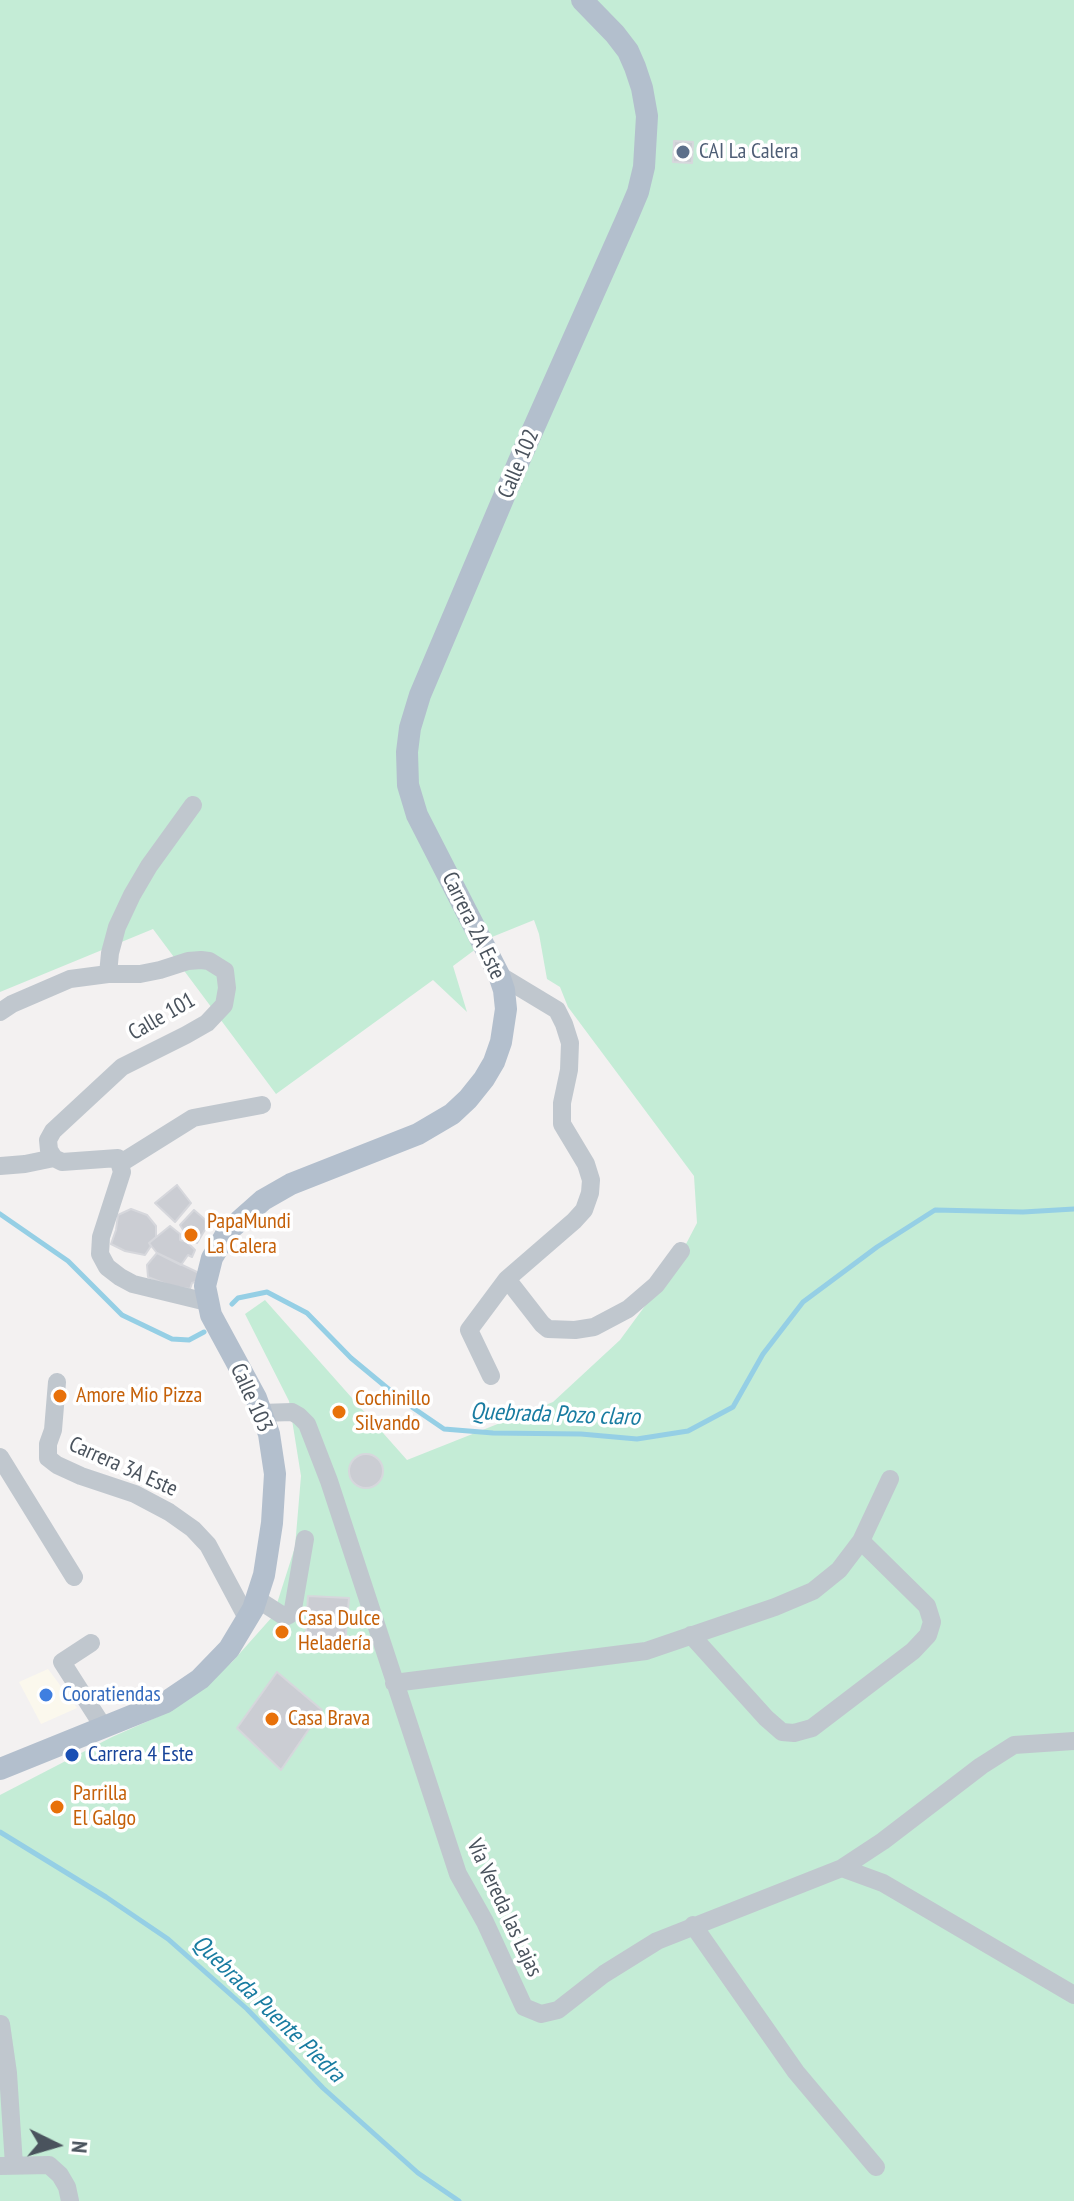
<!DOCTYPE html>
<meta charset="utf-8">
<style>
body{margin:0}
#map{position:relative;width:1074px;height:2201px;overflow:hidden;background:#f3f1f1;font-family:"PT Sans Narrow",sans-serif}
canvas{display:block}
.north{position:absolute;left:16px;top:2105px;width:80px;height:80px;-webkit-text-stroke:6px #fff;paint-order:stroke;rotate:95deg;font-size:22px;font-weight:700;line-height:32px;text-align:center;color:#4a535d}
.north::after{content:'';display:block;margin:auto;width:28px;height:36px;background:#4a535d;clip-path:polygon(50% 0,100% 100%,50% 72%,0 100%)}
</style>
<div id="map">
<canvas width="1074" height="2201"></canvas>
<div class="north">N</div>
</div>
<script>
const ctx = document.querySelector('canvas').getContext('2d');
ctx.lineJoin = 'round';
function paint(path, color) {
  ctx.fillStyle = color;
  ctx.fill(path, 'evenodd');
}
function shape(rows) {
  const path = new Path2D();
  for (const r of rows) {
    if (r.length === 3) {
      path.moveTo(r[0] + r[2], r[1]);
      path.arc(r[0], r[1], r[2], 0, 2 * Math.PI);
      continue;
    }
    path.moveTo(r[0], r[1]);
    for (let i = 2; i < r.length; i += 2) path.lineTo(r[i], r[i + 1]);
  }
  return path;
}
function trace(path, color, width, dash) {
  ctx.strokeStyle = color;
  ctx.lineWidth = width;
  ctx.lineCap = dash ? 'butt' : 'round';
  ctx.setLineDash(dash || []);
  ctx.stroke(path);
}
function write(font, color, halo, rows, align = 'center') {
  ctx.font = font + ' "PT Sans Narrow",sans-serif';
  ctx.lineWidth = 7;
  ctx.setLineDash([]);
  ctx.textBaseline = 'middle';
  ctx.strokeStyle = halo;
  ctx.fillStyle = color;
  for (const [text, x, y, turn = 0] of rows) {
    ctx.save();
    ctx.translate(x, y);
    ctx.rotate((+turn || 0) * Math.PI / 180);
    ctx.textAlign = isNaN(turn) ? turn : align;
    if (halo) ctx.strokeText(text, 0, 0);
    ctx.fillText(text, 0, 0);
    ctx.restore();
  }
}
paint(shape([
 [48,1669,77,1708,41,1724,19,1682]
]), '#fbf8ed');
paint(shape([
 [0,0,1074,0,1074,2201,0,2201,0,1795,112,1737,164,1714,232,1662,273,1616,295,1547,301,1476,289,1401,245,1314,265,1300,407,1460,553,1402,620,1340,675,1265,697,1223,694,1176,568,1007,560,987,547,979,539,934,534,920,492,937,453,966,467,1012,433,980,276,1094,153,929,0,992]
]), '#c4ecd6');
trace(shape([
 [0,1214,68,1261,122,1315,172,1339,189,1340,204,1332],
 [232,1304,238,1298,267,1292,307,1313,351,1358,403,1401,444,1429,493,1433,581,1434,637,1439,688,1431,733,1407,763,1354,803,1302,877,1247,935,1210,1023,1212,1074,1209],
 [0,1832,106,1897,168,1939,247,2009,323,2088,418,2173,459,2201]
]), '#95cfe5', 5);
const building = shape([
 [674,141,693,142,692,163,673,162,674,141],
 [177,1185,191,1203,175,1222,155,1203,177,1185],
 [131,1209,147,1215,156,1226,156,1237,149,1243,151,1246,145,1255,125,1251,111,1244,116,1230,118,1215,131,1209],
 [194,1210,209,1223,197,1243,187,1236,180,1225,194,1210],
 [170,1226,180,1234,180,1240,187,1242,195,1250,192,1257,188,1255,181,1265,157,1253,149,1243,170,1226],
 [157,1253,199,1273,198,1281,192,1283,190,1289,171,1286,148,1277,147,1265,157,1253],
 [366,1471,17],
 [308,1596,349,1598,345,1645,305,1648,308,1596],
 [277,1672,322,1710,281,1770,237,1728,277,1672]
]);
paint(building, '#cbcdd3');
trace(building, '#d6d7dc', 2);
trace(shape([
 [108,974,110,953,117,927,132,895,149,866,193,805],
 [0,1012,12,1004,70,979,108,974,140,974,160,970,188,961,201,960,209,961,225,971,227,988,224,1005,207,1023,186,1035,122,1067,53,1131,48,1140,49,1150,54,1158],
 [54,1158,62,1162,118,1158,122,1172,101,1237,100,1254,107,1267,120,1277,133,1284,207,1302],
 [121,1163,193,1118,262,1105],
 [0,1166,25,1164,54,1158],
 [507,1279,542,1324,548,1329,575,1330,594,1327,628,1309,656,1285,681,1251],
 [491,1376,469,1330,507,1279,574,1221,584,1210,590,1193,591,1180,586,1164,562,1124,562,1103,569,1070,570,1043,564,1024,557,1010,499,975],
 [57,1382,53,1430,48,1444,48,1458,57,1465,81,1476,135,1494,169,1512,193,1529,208,1545,248,1620],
 [261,1413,292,1412,299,1416,307,1424,329,1481,458,1874,485,1922,524,2007,541,2014,558,2010,604,1974,657,1941,842,1868,883,1883,1074,1995],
 [0,1457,74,1577],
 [257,1599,285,1617,289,1615,293,1609,305,1539],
 [691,1635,766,1718,782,1732,794,1733,812,1728,913,1651,928,1635,932,1622,927,1606,861,1541],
 [91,1643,62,1662,104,1728],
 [394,1683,646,1651,775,1607,813,1591,839,1570,861,1541,890,1479],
 [842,1868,883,1841,981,1766,1014,1745,1074,1741],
 [693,1925,796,2072,876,2167],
 [1,2024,8,2073,14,2165],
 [0,2166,49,2165,60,2175,67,2187,70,2201]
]), '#c0c7ce', 18);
trace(shape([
 [0,1769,166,1702,200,1679,229,1649,253,1609,264,1575,272,1523,275,1474,269,1434,256,1398,211,1315,205,1286,212,1258,228,1231,263,1200,291,1184,418,1134,452,1114,468,1099,484,1079,494,1062,501,1042,506,1009,504,990,499,975,417,815,408,785,407,752,410,728,420,695,519,461,627,218,638,192,644,167,647,116,642,88,635,67,628,51,615,34,582,0]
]), '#b3bfcd', 22);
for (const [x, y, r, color] of [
 [683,152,8,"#5c6f8a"],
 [191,1235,8,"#e8710a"],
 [60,1396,8,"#e8710a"],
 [339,1412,8,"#e8710a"],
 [282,1632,8,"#e8710a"],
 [46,1695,8,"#3f7fe0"],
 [272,1719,8,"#e8710a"],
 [72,1755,8,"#1a4fb4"],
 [57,1807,8,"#e8710a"]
]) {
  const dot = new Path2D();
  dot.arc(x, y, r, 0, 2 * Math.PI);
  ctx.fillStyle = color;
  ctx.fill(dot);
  trace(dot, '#fff', 3);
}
write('22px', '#4e5e75', '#fff', [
 ["CAI La Calera",699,152]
], 'left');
write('22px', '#4a535d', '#fff', [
 ["Calle 102",519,464,-67],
 ["Carrera 2A Este",473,926,64],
 ["Calle 101",162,1017,-30],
 ["Calle 103",251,1398,66],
 ["Carrera 3A Este",123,1467,24],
 ["Vía Vereda las Lajas",504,1908,65]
]);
write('22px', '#c56008', '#fff', [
 ["PapaMundi",207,1222],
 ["La Calera",207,1247],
 ["Amore Mio Pizza",76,1396],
 ["Cochinillo",355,1399],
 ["Silvando",355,1424],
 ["Casa Dulce",298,1619],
 ["Heladería",298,1644],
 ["Casa Brava",288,1719],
 ["Parrilla",73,1794],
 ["El Galgo",73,1819]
], 'left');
write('22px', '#366cbe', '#fff', [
 ["Cooratiendas",62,1695]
], 'left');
write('22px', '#164399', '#fff', [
 ["Carrera 4 Este",88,1755]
], 'left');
write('italic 24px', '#197ca1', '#fff', [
 ["Quebrada Pozo claro",555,1415,2],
 ["Quebrada Puente Piedra",268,2009,44]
]);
</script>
